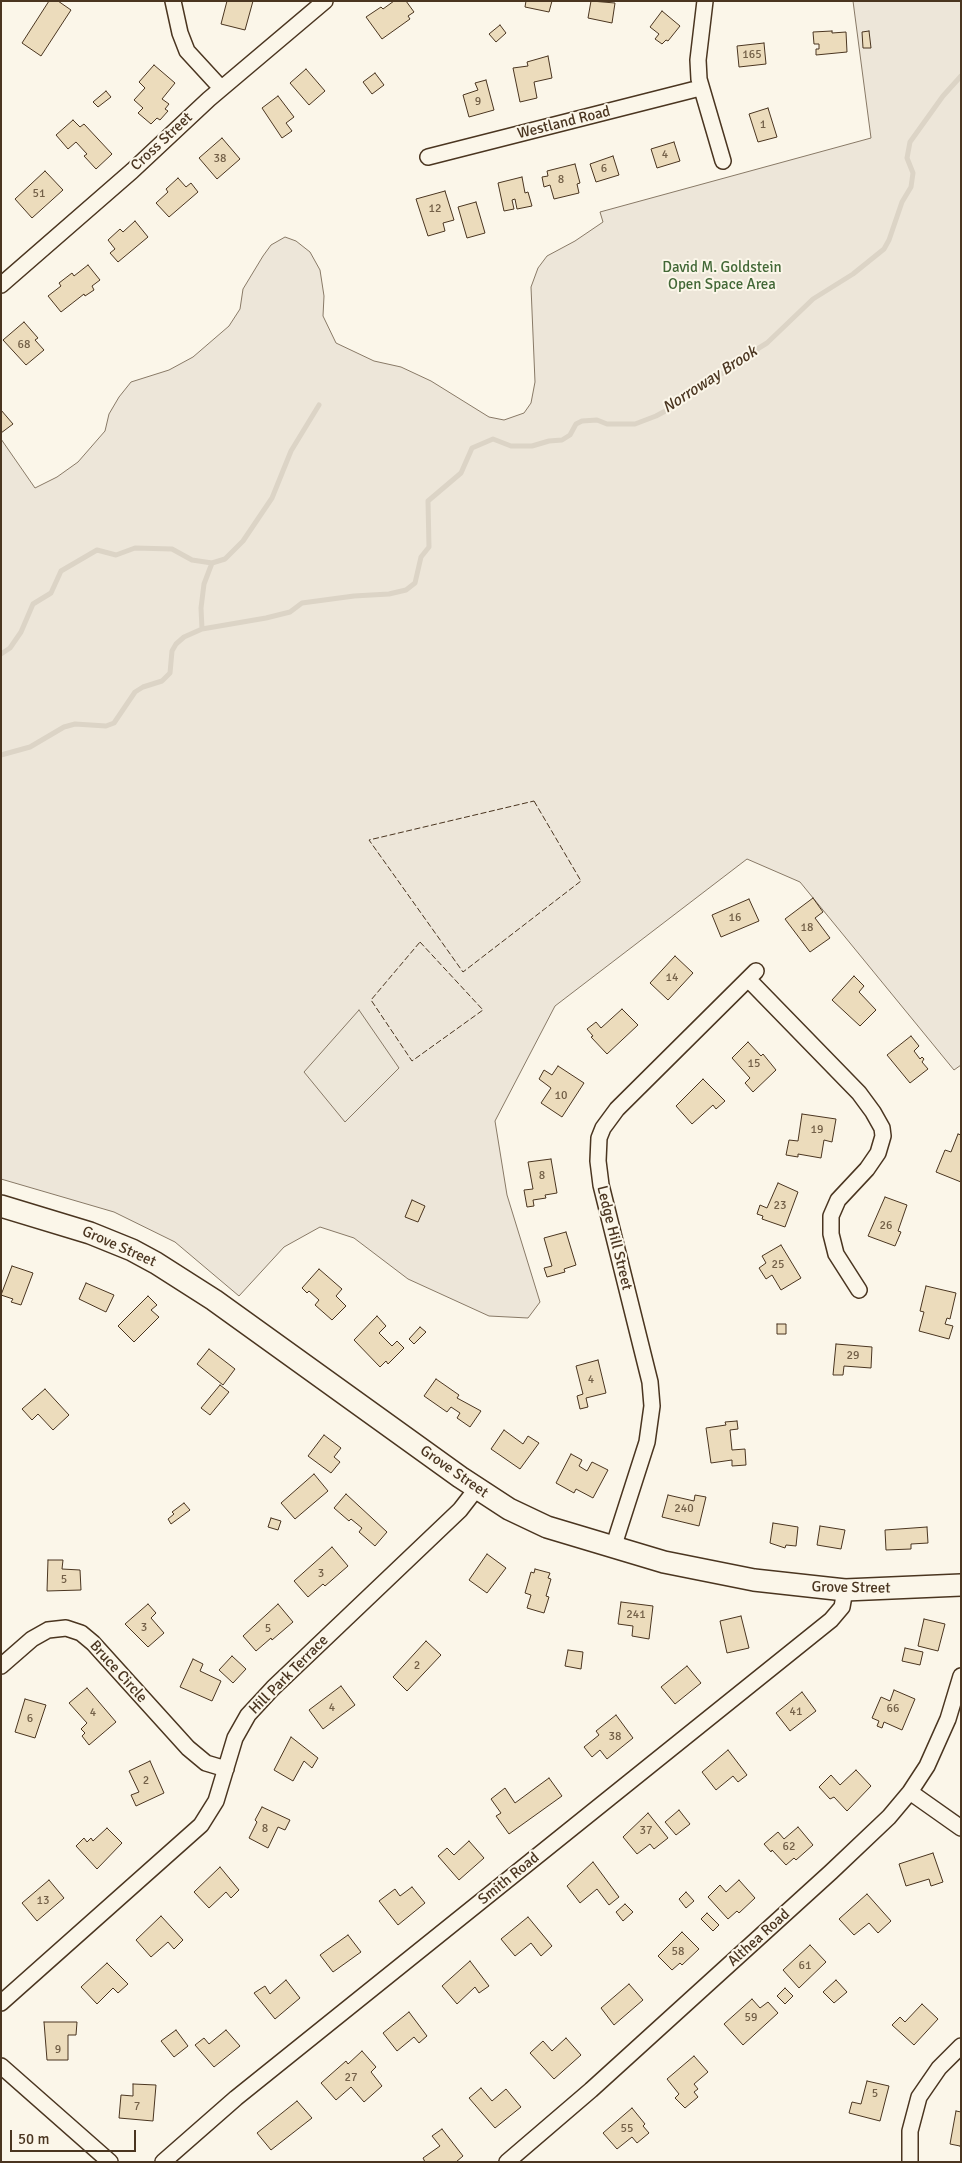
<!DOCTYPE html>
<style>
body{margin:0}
#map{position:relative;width:962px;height:2163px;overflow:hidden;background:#fbf6e9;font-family:Signika,sans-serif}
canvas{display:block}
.frame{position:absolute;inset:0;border:2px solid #4a3520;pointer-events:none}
.scale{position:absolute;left:10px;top:2130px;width:126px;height:22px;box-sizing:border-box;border:2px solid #4a3520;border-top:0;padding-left:6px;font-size:15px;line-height:18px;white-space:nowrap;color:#4a3520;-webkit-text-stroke:4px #fbf6e9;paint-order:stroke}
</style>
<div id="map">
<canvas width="962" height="2163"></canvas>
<div class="frame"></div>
<div class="scale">50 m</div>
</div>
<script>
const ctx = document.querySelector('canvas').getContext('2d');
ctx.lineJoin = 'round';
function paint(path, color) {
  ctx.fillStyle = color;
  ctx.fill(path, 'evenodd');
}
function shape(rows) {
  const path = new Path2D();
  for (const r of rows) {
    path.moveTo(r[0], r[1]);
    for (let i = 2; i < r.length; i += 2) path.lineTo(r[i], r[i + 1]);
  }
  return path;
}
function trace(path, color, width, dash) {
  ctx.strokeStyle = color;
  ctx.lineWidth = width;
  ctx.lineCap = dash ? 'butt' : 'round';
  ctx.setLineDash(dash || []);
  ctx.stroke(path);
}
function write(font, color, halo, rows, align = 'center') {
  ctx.font = font + ' Signika,sans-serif';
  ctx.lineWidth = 4;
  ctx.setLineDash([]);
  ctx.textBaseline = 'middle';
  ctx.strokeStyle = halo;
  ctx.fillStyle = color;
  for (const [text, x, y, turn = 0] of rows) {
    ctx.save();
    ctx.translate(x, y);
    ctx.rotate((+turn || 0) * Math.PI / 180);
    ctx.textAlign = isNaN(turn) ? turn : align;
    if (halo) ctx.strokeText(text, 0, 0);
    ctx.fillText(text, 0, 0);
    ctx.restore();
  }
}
const green = shape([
 [853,1,961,1,961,1065,954,1070,800,882,747,859,555,1006,495,1121,507,1195,540,1302,528,1318,489,1316,408,1279,354,1238,320,1227,284,1247,239,1296,175,1242,114,1212,1,1179,1,439,35,488,57,477,78,462,105,431,109,414,119,397,131,382,169,370,193,357,229,326,240,309,243,289,263,256,271,245,285,237,296,241,310,252,320,270,324,296,323,316,336,343,374,361,401,367,431,381,489,417,504,420,524,413,531,403,535,382,531,287,538,268,547,256,575,241,603,222,600,212,871,138,853,1]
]);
paint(green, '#ede6d9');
trace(green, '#887966', 1);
const parking = shape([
 [359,1010,399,1068,345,1122,304,1072,359,1010]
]);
paint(parking, '#ede7d9');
trace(parking, '#887966', 1);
trace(shape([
 [202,629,201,608,204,584,212,563,225,559,243,541,272,498,291,451,319,405],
 [1,654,10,648,21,632,33,604,51,593,61,571,97,550,116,555,135,548,172,549,192,560,212,563],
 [1,755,30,747,64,727,75,724,106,726,114,723,135,692,143,687,162,681,170,673,172,651,176,644,184,637,202,629,266,618,290,612,302,603,354,596,389,594,406,590,415,583,421,557,429,547,428,501,461,473,472,448,493,439,511,446,532,446,549,441,562,440,570,435,576,424,582,421,597,420,607,424,635,424,656,416,671,408,683,397,693,392,711,377,721,374,736,366,741,359,767,343,813,299,853,274,884,249,889,240,902,202,911,187,913,173,907,158,910,142,943,96,961,76]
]), '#dcd4c6', 5);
const building = shape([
 [49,1,58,1,71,10,41,56,22,43,49,1],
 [227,1,253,1,245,30,221,24,227,1],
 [394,1,406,1,414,12,408,16,410,19,382,39,366,17,381,7,383,9,394,1],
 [526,1,552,1,549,12,525,7,526,1],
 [591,1,615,3,612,23,588,18,591,1],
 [662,11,680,26,668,41,666,40,662,44,655,39,659,34,650,27,662,11],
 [500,25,506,33,496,42,489,34,500,25],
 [832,31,832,33,846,32,847,52,816,55,816,49,819,49,819,44,814,44,813,32,832,31],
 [869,31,871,48,863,48,862,32,869,31],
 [764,43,766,64,739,67,737,46,764,43],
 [548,56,552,78,534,82,537,98,520,102,513,68,528,66,527,62,548,56],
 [154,65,175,83,162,99,169,104,165,109,168,111,160,120,157,118,151,124,138,113,143,108,134,100,145,88,139,82,154,65],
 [306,69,325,91,309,105,290,83,306,69],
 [375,73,384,85,372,94,363,82,375,73],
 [486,80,494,110,469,117,463,95,478,90,475,83,486,80],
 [106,91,111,97,98,107,93,102,106,91],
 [278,96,294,117,286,123,292,131,282,138,262,108,278,96],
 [768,108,777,137,758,142,749,114,768,108],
 [73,120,80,127,84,124,112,154,96,169,84,156,87,154,76,142,68,149,56,135,73,120],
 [222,138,240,159,217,179,199,158,222,138],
 [674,142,680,161,657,168,651,149,674,142],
 [613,156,619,175,596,182,590,164,613,156],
 [575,164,580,183,577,184,579,193,554,199,550,185,544,187,542,177,548,176,547,171,575,164],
 [45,171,63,190,32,218,15,199,45,171],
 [522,177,525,193,528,192,532,206,517,209,515,199,512,200,514,209,504,211,498,183,522,177],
 [178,178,186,187,191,183,198,192,169,217,156,203,168,192,166,189,178,178],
 [445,191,454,220,443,223,445,231,428,236,416,199,445,191],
 [476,202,485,233,467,238,458,207,476,202],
 [135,221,148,237,118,262,110,253,115,249,108,240,120,229,123,232,135,221],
 [88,265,100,280,92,286,94,290,85,296,84,294,61,312,48,296,61,286,59,283,72,273,74,276,88,265],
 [24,322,38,338,35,340,44,350,26,365,3,340,24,322],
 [1,410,13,424,1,433,1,410],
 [813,898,823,912,815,918,830,938,810,952,785,919,813,898],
 [749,899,759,921,721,937,712,915,749,899],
 [675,956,693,973,668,1000,650,983,675,956],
 [854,976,864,986,859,992,876,1010,860,1026,832,1000,854,976],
 [622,1009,638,1025,607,1054,591,1037,593,1036,587,1029,596,1022,601,1028,622,1009],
 [911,1036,919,1046,914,1051,920,1059,922,1057,924,1059,922,1062,928,1069,910,1083,887,1055,911,1036],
 [748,1042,761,1056,763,1054,776,1070,753,1092,745,1083,750,1078,732,1058,748,1042],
 [558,1066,584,1083,562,1117,541,1103,551,1088,539,1079,544,1070,552,1075,558,1066],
 [703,1079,725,1101,716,1109,713,1105,692,1124,676,1106,703,1079],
 [802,1114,836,1119,832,1142,824,1140,821,1158,798,1154,798,1157,786,1155,789,1140,798,1141,802,1114],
 [958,1134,961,1135,961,1182,936,1172,945,1150,951,1152,958,1134],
 [551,1159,557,1193,545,1195,546,1198,533,1200,534,1206,527,1207,524,1190,533,1189,528,1162,551,1159],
 [778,1183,798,1192,785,1227,762,1219,763,1216,757,1214,760,1205,767,1208,778,1183],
 [885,1197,907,1205,898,1231,901,1232,895,1246,868,1236,885,1197],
 [412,1200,425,1206,418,1222,405,1217,412,1200],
 [566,1232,576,1265,564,1269,565,1272,547,1277,544,1268,552,1266,544,1238,566,1232],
 [781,1245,801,1278,781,1290,772,1275,766,1279,759,1268,766,1263,762,1256,781,1245],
 [12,1266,33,1273,21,1305,11,1302,13,1299,1,1295,12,1266],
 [319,1269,342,1289,336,1296,346,1306,332,1320,315,1305,319,1300,309,1291,307,1293,302,1288,319,1269],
 [86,1283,114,1295,106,1312,79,1299,86,1283],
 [926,1286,956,1293,950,1319,947,1318,945,1324,953,1326,949,1339,919,1331,924,1312,920,1311,926,1286],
 [148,1296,157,1305,151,1310,159,1317,134,1342,118,1326,148,1296],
 [377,1316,386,1326,379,1333,392,1346,397,1341,404,1348,388,1364,386,1361,380,1367,354,1340,377,1316],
 [777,1324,786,1324,786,1334,777,1334,777,1324],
 [420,1327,426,1332,414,1344,409,1339,420,1327],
 [836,1344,872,1347,871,1368,844,1366,843,1375,833,1375,836,1344],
 [209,1349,235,1369,223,1385,197,1364,209,1349],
 [598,1360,606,1393,586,1398,588,1407,580,1409,577,1396,583,1394,576,1366,598,1360],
 [436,1379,459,1395,457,1398,481,1411,470,1427,457,1418,460,1413,451,1407,447,1412,424,1396,436,1379],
 [220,1385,229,1392,210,1415,201,1408,220,1385],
 [45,1389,69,1415,53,1430,38,1414,32,1420,22,1409,45,1389],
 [737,1421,738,1429,730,1430,732,1450,745,1449,746,1465,732,1466,732,1460,711,1463,706,1428,726,1425,725,1422,737,1421],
 [504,1430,523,1444,528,1436,539,1443,520,1469,491,1449,504,1430],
 [324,1435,341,1448,334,1457,340,1462,331,1473,308,1456,324,1435],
 [571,1454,582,1460,579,1466,587,1471,592,1462,608,1470,593,1498,576,1489,574,1493,556,1483,571,1454],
 [314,1474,328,1491,295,1519,281,1503,314,1474],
 [346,1494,387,1532,375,1546,359,1532,362,1528,351,1519,349,1521,334,1508,346,1494],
 [668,1495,694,1501,695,1495,706,1497,699,1526,662,1517,668,1495],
 [184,1503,190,1510,171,1524,168,1519,174,1514,172,1512,184,1503],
 [271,1518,281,1521,278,1530,268,1527,271,1518],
 [773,1523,798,1527,796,1546,786,1545,785,1548,770,1543,773,1523],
 [820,1526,845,1530,841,1549,817,1545,820,1526],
 [927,1527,928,1543,911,1544,911,1549,886,1550,885,1530,927,1527],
 [332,1547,348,1566,325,1586,323,1584,308,1597,294,1581,332,1547],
 [487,1554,506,1568,487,1593,469,1580,487,1554],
 [48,1560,63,1560,62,1569,80,1570,81,1590,47,1591,48,1560],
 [535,1569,550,1573,548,1578,551,1579,546,1596,549,1597,544,1613,527,1608,531,1595,525,1593,531,1572,534,1573,535,1569],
 [621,1602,653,1606,649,1639,632,1636,633,1626,618,1624,621,1602],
 [148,1604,156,1613,151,1618,164,1633,148,1647,125,1624,148,1604],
 [278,1604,293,1622,272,1640,271,1638,256,1651,243,1636,278,1604],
 [741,1616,749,1648,727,1653,720,1621,741,1616],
 [924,1619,945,1624,938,1651,918,1646,924,1619],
 [426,1641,441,1655,407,1691,393,1677,426,1641],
 [905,1648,923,1652,920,1665,902,1661,905,1648],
 [568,1650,583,1652,581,1669,565,1666,568,1650],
 [232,1656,246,1669,233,1683,219,1670,232,1656],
 [193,1659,203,1664,200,1671,221,1681,212,1701,180,1687,193,1659],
 [687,1666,701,1683,675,1704,661,1687,687,1666],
 [341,1686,355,1705,323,1729,309,1710,341,1686],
 [87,1688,116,1722,89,1745,82,1736,85,1733,81,1729,87,1723,69,1703,87,1688],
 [894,1690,915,1699,902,1730,884,1722,882,1728,877,1726,879,1721,872,1718,881,1697,890,1701,894,1690],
 [802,1692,816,1711,790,1731,776,1713,802,1692],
 [25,1699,46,1705,35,1738,15,1732,25,1699],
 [616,1715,633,1738,607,1759,600,1750,592,1757,584,1747,599,1735,596,1731,616,1715],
 [291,1737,318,1758,312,1768,304,1761,293,1781,274,1770,291,1737],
 [728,1750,747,1775,738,1782,733,1776,716,1790,702,1772,728,1750],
 [150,1761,164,1793,136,1806,131,1795,139,1792,129,1771,150,1761],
 [856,1770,871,1786,847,1811,834,1797,830,1799,819,1787,831,1775,840,1785,856,1770],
 [549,1778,562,1796,509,1834,496,1816,501,1813,491,1799,505,1788,515,1803,549,1778],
 [262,1807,290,1820,285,1830,278,1827,268,1848,249,1838,257,1822,255,1820,262,1807],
 [679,1810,690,1824,676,1835,665,1822,679,1810],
 [648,1813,668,1838,654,1849,650,1844,637,1854,623,1837,648,1813],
 [798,1827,813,1845,796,1860,794,1858,786,1865,772,1850,771,1852,764,1844,778,1832,784,1839,798,1827],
 [107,1828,122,1843,97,1869,76,1846,84,1838,87,1842,91,1838,93,1841,107,1828],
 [469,1841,484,1858,459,1880,438,1856,447,1848,454,1855,469,1841],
 [933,1853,943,1882,931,1886,929,1879,906,1886,899,1864,933,1853],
 [593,1862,619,1897,609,1905,597,1889,580,1903,567,1886,593,1862],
 [220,1867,239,1890,231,1898,226,1892,209,1908,194,1892,220,1867],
 [49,1880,64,1898,37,1921,22,1903,49,1880],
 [739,1880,755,1898,739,1913,737,1911,728,1919,708,1897,720,1885,726,1892,739,1880],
 [412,1887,425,1903,398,1925,379,1901,395,1889,400,1896,412,1887],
 [686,1892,694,1901,686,1908,679,1899,686,1892],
 [867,1894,891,1921,878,1933,869,1923,854,1935,839,1919,867,1894],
 [625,1904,633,1912,623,1921,616,1912,625,1904],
 [707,1913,719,1925,713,1931,701,1919,707,1913],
 [161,1916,183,1940,174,1949,168,1942,151,1957,136,1940,161,1916],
 [528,1917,552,1946,541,1956,531,1943,515,1956,501,1939,528,1917],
 [682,1932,699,1949,682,1965,680,1963,672,1970,658,1956,682,1932],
 [348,1935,361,1952,333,1972,320,1955,348,1935],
 [810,1945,826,1962,799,1988,783,1970,810,1945],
 [470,1961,489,1986,479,1993,475,1987,457,2004,442,1986,470,1961],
 [107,1963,128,1984,118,1993,113,1988,97,2004,81,1987,107,1963],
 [286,1980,300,1998,275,2019,254,1993,265,1986,270,1994,286,1980],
 [836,1980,847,1992,834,2003,823,1992,836,1980],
 [629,1984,643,2000,614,2025,601,2008,629,1984],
 [785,1988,793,1996,785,2004,777,1996,785,1988],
 [752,1999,760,2008,768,2002,778,2013,743,2045,724,2024,752,1999],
 [922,2004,938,2019,914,2045,892,2025,900,2017,905,2022,922,2004],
 [409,2012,427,2036,419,2043,414,2037,397,2051,383,2033,409,2012],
 [44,2022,77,2022,76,2035,68,2035,68,2060,47,2060,44,2022],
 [176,2030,188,2046,174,2057,161,2041,176,2030],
 [226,2030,240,2046,214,2067,195,2045,204,2038,209,2044,226,2030],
 [566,2038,581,2055,554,2079,530,2053,543,2041,552,2051,566,2038],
 [362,2051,376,2067,371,2072,382,2086,364,2102,351,2087,336,2100,321,2083,346,2061,348,2064,362,2051],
 [694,2056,708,2072,694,2084,698,2089,694,2092,698,2097,685,2108,675,2098,679,2094,667,2079,694,2056],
 [867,2081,889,2086,880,2121,849,2113,852,2102,861,2104,867,2081],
 [133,2084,156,2085,153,2121,119,2118,121,2095,133,2096,133,2084],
 [481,2088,492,2101,506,2089,521,2107,495,2128,469,2098,481,2088],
 [297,2101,312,2118,271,2150,257,2133,297,2101],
 [632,2108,645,2124,643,2126,649,2133,637,2143,632,2137,617,2149,603,2133,632,2108],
 [956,2111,961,2112,961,2149,960,2146,950,2144,956,2111],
 [442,2129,463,2156,456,2162,425,2162,423,2158,440,2146,432,2136,442,2129]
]);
paint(building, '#ecdcbc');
trace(building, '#4a3520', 1);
const street = shape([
 [173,1,180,33,187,51,221,88],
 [705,1,698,60,699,79,723,161],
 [428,157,700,88],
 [1,285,132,171,209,99,325,1],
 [748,979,859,1093,873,1112,882,1128,883,1136,878,1153,867,1169,838,1200,831,1216,831,1234,836,1254,859,1290],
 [613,1548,647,1442,652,1406,650,1382,601,1185,598,1161,599,1138,603,1128,617,1109,756,971],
 [1,1666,32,1639,48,1630,66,1628,81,1633,93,1643,188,1748,206,1763,226,1769],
 [910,1792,961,1828],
 [1,2003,201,1825,216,1801,235,1738,248,1715,273,1688,460,1510,477,1488],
 [1,2066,110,2162],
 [163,2162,236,2098,831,1620,842,1607,845,1590],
 [507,2162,591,2090,831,1872,889,1817,910,1792,927,1766,948,1719,961,1676],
 [910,2162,910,2131,919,2097,939,2068,961,2046]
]);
const secondary = shape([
 [1,1206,90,1233,132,1250,156,1263,214,1300,460,1477,509,1509,547,1527,664,1562,754,1580,845,1590,961,1585]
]);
trace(street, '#4a3520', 18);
trace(secondary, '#4a3520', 24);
trace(street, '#fbf6e9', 15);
trace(secondary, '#fbf6e9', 21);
trace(shape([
 [534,801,581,881,463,972,369,840,534,801],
 [420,942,483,1010,412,1061,371,1000,420,942]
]), '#4a3520', 1, [6, 2.5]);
write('12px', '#725f47', null, [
 ["165",752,55],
 ["9",478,102],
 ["1",763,125],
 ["4",665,155],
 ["38",220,159],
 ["6",604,169],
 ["8",561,180],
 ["51",39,194],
 ["12",435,209],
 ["68",24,345],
 ["16",735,918],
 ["18",807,928],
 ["14",672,978],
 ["15",754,1064],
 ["10",561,1096],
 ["19",817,1130],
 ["8",542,1176],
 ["23",780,1206],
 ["26",886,1226],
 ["25",778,1265],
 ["29",853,1356],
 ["4",591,1380],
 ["240",684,1509],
 ["3",321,1574],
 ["5",64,1580],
 ["241",636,1615],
 ["3",144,1628],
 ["5",268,1629],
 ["2",417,1666],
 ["4",332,1708],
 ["66",893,1709],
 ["41",796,1712],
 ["4",93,1713],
 ["6",30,1719],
 ["38",615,1737],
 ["2",146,1781],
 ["8",265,1829],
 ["37",646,1831],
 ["62",789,1847],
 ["13",43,1901],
 ["58",678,1952],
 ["61",805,1966],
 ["59",751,2018],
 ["9",58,2050],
 ["27",351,2078],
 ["5",875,2094],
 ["7",137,2107],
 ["55",627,2129]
]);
write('15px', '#4a3520', '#fbf6e9', [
 ["Westland Road",564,123,-14],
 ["Cross Street",162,142,-43],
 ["Ledge Hill Street",614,1238,76],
 ["Grove Street",119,1247,24],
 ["Grove Street",454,1472,35],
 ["Grove Street",851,1588,1],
 ["Bruce Circle",118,1672,48],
 ["Hill Park Terrace",289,1675,-45],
 ["Smith Road",509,1879,-39],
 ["Althea Road",759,1938,-42]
]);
write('15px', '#436837', '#fbf6e9', [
 ["David M. Goldstein",722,268],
 ["Open Space Area",722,285]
]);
write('italic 16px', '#4a3520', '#fbf6e9', [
 ["Norroway Brook",710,380,-33]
]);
</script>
